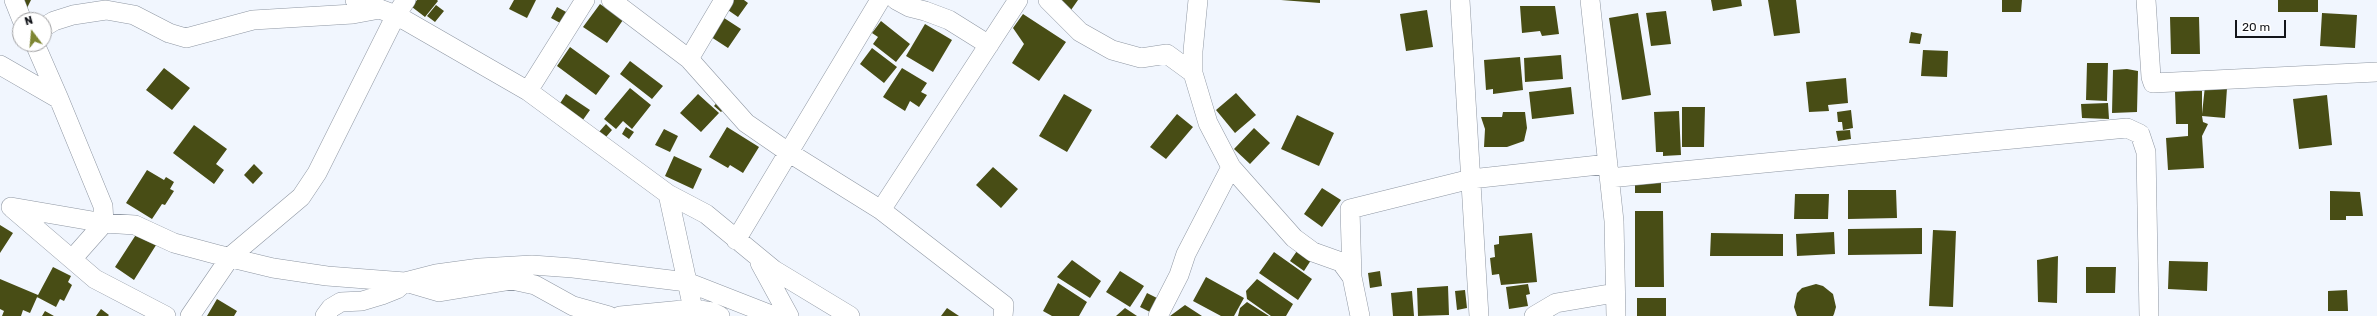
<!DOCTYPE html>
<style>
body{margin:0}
#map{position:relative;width:2377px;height:316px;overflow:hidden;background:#f1f6fe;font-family:Rubik,sans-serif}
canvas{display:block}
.north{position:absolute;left:12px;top:12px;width:40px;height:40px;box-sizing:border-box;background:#fff;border:1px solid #a1a1a3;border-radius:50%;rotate:344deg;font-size:11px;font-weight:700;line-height:16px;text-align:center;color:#13151a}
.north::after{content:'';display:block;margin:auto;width:14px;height:18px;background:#7e8632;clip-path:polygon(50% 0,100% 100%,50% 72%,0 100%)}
.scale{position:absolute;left:2235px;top:20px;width:51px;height:18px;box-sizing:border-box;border:2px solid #13151a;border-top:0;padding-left:5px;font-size:12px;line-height:14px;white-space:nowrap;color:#13151a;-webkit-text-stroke:3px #fff;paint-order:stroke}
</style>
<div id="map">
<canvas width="2377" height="316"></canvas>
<div class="north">N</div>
<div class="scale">20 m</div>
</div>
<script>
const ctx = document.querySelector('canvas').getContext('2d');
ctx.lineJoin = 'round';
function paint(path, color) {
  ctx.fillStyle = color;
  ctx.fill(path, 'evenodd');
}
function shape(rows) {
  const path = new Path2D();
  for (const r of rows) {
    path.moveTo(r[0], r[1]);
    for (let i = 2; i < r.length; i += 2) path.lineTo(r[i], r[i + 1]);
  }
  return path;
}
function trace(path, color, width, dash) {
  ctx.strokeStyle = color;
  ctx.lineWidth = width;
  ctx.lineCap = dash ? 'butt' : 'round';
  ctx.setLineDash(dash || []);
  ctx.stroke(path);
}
paint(shape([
 [21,0,31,0,27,8],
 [417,0,437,0,438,1,425,17,412,7],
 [514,0,536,0,527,18,509,9],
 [731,0,744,0,748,3,738,17,725,8],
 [1058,0,1078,0,1071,10],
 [1281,0,1320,0,1320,3],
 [1711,0,1741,0,1742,6,1713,11],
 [1768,0,1796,0,1800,33,1774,36],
 [2002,0,2022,0,2021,12,2002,12],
 [2278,0,2318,0,2318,12,2278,12],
 [600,4,623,20,607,43,583,27],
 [436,5,444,11,435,22,427,16],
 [1520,6,1555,6,1559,34,1542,36,1540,31,1522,33],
 [557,7,568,13,562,24,551,18],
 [1427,10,1433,47,1406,51,1400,14],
 [1666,11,1671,44,1651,46,1646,13],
 [1638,13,1651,95,1622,100,1609,18],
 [2322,13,2357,15,2355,48,2320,46],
 [1023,14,1066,42,1039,81,1012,63,1024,44,1013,28],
 [721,16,741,29,728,48,708,35],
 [2170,17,2199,17,2200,54,2171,54],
 [881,21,910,44,896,62,873,44,878,37,872,33],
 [925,24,952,40,933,72,906,56],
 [1911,32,1922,34,1920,44,1909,43],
 [570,47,610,76,596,95,557,66],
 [872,48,897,67,884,83,860,64],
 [1923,50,1948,51,1947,77,1921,76],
 [1561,55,1563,79,1525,82,1524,58],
 [1520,57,1523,90,1493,94,1493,89,1486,90,1484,60],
 [630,61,663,86,652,99,620,74],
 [2087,63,2108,63,2107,101,2086,100],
 [164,68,190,88,172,110,146,90],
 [902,68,927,83,921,92,927,95,919,107,910,101,905,111,883,97],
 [2127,69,2138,71,2137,112,2112,113,2113,70],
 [1846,78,1848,103,1828,105,1829,111,1809,112,1806,82],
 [2205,86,2227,88,2225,118,2202,116,2203,122,2208,124,2202,136,2204,168,2168,170,2166,138,2188,136,2188,124,2176,124,2175,91,2202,91,2202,114],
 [1571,87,1574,114,1532,119,1529,92],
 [630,88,651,105,632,129,623,121,616,129,604,119],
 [1236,93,1256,115,1235,133,1216,110],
 [566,94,590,110,580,124,557,108],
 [698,94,719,113,701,132,680,113],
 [1064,94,1092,110,1067,152,1039,136],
 [2327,95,2332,145,2299,149,2293,99],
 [720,99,727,106,721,112,714,106],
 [2108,103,2109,119,2082,118,2081,104],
 [1682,107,1705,107,1704,147,1682,147],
 [1851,110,1853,128,1843,130,1842,122,1838,122,1837,112],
 [1679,111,1681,155,1663,156,1663,152,1656,152,1654,112],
 [1503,112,1525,112,1527,128,1524,141,1507,147,1484,147,1485,129,1481,117,1502,117],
 [1177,114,1193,127,1166,159,1150,147],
 [1297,115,1334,133,1319,166,1281,149],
 [606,124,612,130,606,137,599,132],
 [194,125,227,149,216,164,224,170,214,184,173,153],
 [626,127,634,132,629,139,622,134],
 [727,127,759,147,743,173,730,165,728,168,709,157],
 [1254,128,1270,143,1250,164,1234,149],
 [664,129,678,136,670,152,655,145],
 [1850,130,1851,139,1838,141,1836,131],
 [674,156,702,169,693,189,665,176],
 [254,164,263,173,253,184,244,175],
 [993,167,1018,189,1001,208,976,185],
 [147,170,164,180,166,177,174,182,170,189,174,191,165,205,162,204,152,219,126,203],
 [1635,179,1661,180,1661,193,1635,193],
 [1322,188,1341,200,1322,227,1304,214],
 [1848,190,1896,190,1897,218,1848,219],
 [2330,191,2360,192,2363,216,2346,216,2346,220,2330,220],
 [1795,194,1829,194,1828,219,1794,219],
 [1635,211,1663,211,1664,287,1635,287],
 [0,225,13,233,0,253],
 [1922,228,1922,254,1848,255,1848,229],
 [139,230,158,242,134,280,115,267],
 [1933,230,1956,231,1953,307,1929,306],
 [1834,232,1835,254,1797,256,1796,234],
 [1532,233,1537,282,1501,285,1499,274,1492,275,1490,258,1495,257,1494,245,1499,244,1499,236],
 [1711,233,1783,234,1783,256,1710,256],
 [1299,248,1313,257,1304,271,1290,261],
 [1274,252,1312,279,1298,300,1259,273],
 [2058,256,2057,303,2038,302,2037,260],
 [1072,260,1101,281,1090,298,1057,277],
 [2169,261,2208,262,2207,291,2168,289],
 [53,267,71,276,68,282,72,285,64,301,60,299,56,307,37,297],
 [2086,267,2116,267,2115,293,2086,293],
 [1120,271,1144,286,1130,307,1106,292],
 [1380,271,1382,286,1370,288,1368,273],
 [1206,277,1244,298,1234,316,1221,316,1193,301],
 [0,279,38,295,30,313,23,310,21,316,2,316,4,311,0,309],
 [1257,279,1293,304,1286,316,1271,316,1247,299,1246,291],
 [1058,283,1087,302,1079,316,1052,316,1043,311],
 [1528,284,1530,294,1526,295,1528,306,1509,309,1506,287],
 [1816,284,1823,286,1833,294,1836,307,1834,314,1833,316,1797,316,1794,307,1797,293,1802,288],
 [1448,286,1449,315,1418,316,1417,288],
 [1465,290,1467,308,1457,310,1455,291],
 [2347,290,2348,311,2328,311,2328,291],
 [1412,291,1414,316,1393,316,1391,293],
 [1147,293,1159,299,1152,313,1140,307],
 [1637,298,1666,298,1666,316,1637,316],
 [217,299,237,311,234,316,207,316],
 [1247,302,1269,316,1238,316,1240,308],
 [1185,305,1202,316,1170,316],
 [947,308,959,316,941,316],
 [1125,308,1137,316,1116,316],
 [101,309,109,315,108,316,96,316],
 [45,311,54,316,42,316]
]), '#484d15');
const minor = shape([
 [14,0,22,20],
 [355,0,396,15,528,91,668,194,706,214,774,270,850,316],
 [611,0,689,59,746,123,788,152,881,210,1004,305,1003,316],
 [896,0,909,7,925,11,949,20,989,45],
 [1048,0,1080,32,1112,50,1141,58,1167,54,1193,73],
 [1198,0,1193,51,1193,73,1208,123,1231,167,1294,238,1313,252,1341,262,1352,277,1360,316],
 [1460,0,1479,316],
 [1590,0,1614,221,1616,316],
 [2146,0,2151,77,2153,83,2377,72],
 [44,27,54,21,73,15,106,10,134,15,169,33,186,38,253,20,353,14,380,9],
 [35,44,59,99],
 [689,59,724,0],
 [0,65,59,99,103,206,104,223,73,258],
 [528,91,585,0],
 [1609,178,2127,128,2140,134,2146,152,2149,316],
 [668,194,693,309],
 [11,207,104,223,135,225,174,243,215,254,273,268,327,276,405,282,436,274,480,268,532,265,573,268,687,282,774,316],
 [12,208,95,279,166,316],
 [881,210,1018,0],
 [736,240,880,0],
 [760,263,789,316],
 [1352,277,1350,209,1471,179,1608,164],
 [190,316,231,256,301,197,317,173,396,15,406,0],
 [325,316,331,308,341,302,362,301,382,295,397,289,405,282,439,292,512,280,535,285,573,306,609,316],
 [620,316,693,309,712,312,720,316],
 [1158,316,1179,275,1186,254,1231,167],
 [1534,316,1556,303,1615,293]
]);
trace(minor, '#8f97a3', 20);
trace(minor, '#fff', 19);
</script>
